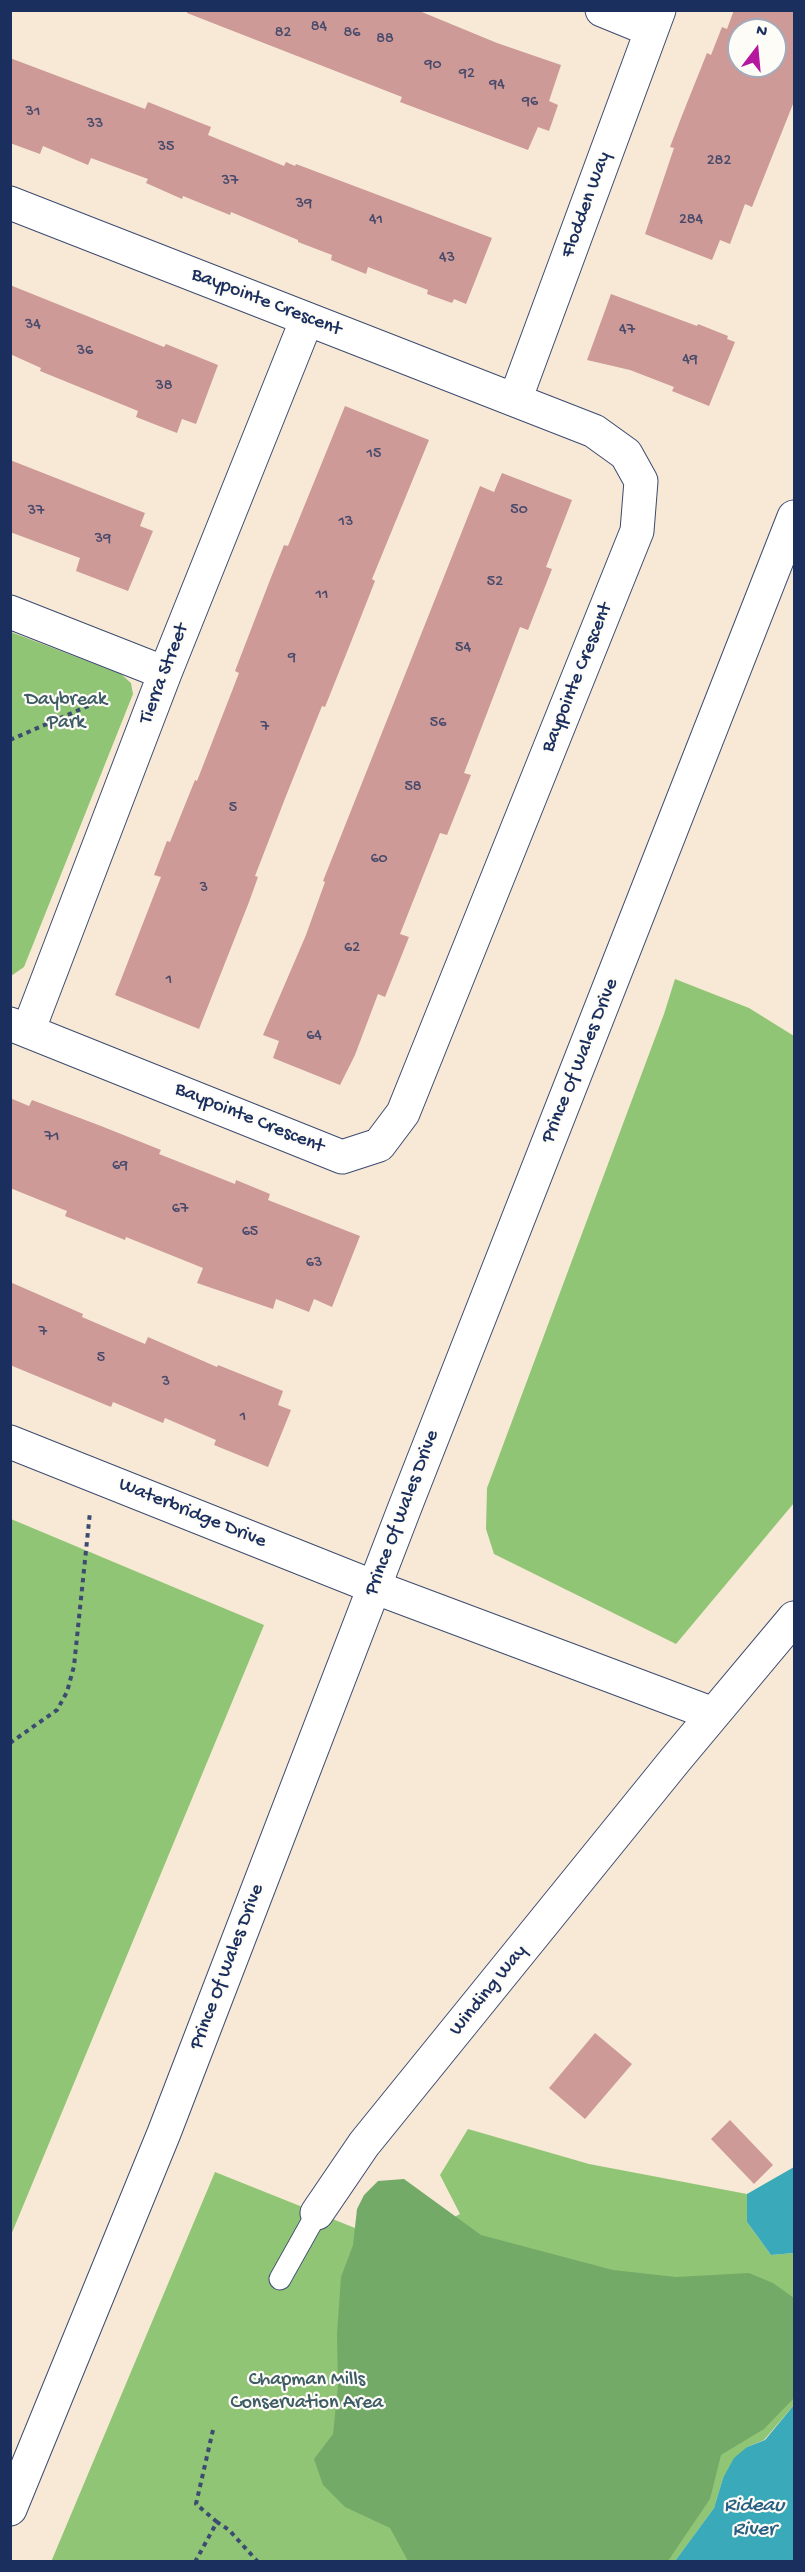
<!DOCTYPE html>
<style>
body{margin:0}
#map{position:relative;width:805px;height:2572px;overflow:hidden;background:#f7e9d5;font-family:"Gochi Hand",sans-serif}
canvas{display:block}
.frame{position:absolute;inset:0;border:12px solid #1b2f5e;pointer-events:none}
.north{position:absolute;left:727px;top:18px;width:60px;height:60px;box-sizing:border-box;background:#fdfcf7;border:2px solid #a3aaba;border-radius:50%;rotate:16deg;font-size:16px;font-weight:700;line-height:24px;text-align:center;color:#1b2f5e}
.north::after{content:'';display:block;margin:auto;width:21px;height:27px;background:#b5179e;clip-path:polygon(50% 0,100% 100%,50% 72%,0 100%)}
</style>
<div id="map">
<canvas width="805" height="2572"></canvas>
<div class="frame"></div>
<div class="north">N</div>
</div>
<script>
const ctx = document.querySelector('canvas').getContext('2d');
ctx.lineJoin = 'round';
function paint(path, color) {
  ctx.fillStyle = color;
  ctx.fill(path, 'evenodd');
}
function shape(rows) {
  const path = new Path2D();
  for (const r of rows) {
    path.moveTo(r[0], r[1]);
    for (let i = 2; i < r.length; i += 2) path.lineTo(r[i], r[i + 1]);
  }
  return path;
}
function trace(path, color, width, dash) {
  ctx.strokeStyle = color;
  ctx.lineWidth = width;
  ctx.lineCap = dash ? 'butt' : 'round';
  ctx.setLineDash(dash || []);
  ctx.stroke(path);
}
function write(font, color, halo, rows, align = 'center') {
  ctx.font = font + ' "Gochi Hand",sans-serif';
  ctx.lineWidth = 4.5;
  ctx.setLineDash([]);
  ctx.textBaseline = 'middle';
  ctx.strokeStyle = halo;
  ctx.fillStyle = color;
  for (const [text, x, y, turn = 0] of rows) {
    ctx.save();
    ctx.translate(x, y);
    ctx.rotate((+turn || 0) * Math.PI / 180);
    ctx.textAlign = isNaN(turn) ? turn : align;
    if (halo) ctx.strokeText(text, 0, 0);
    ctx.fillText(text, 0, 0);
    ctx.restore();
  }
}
paint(shape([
 [11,632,121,674,131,683,133,694,24,967,11,976],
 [675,979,749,1008,794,1036,794,1503,676,1644,494,1554,486,1529,487,1488,664,1014],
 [11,1519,264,1625,11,2235],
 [468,2129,589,2164,747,2194,747,2222,771,2255,794,2253,794,2405,764,2440,747,2447,723,2478,714,2508,675,2561,51,2562,215,2172,400,2246,460,2214,440,2175]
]), '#91c576');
paint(shape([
 [404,2179,481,2235,613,2270,676,2277,749,2273,773,2283,794,2298,794,2398,764,2429,721,2455,710,2499,668,2561,408,2561,390,2528,345,2507,323,2485,314,2459,333,2434,338,2386,337,2334,341,2277,353,2245,357,2209,364,2195,378,2181]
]), '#74aa67');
paint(shape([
 [794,2167,794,2253,771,2255,747,2222,747,2194],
 [794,2405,794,2561,675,2561,714,2508,723,2478,734,2458,747,2447,765,2440]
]), '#3aa9b9');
paint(shape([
 [187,10,417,10,497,43,561,65,549,101,558,105,549,131,538,127,528,150,400,102,402,97,187,13],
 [734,10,795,10,795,99,752,207,745,204,730,244,720,240,712,260,645,234,674,148,670,147,683,113,707,53,711,55,722,27,727,29],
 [739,30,775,30,775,66,739,66],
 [10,58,145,109,148,102,211,127,208,135,284,166,286,162,295,166,296,164,492,238,466,304,454,299,452,303,427,294,428,290,368,267,366,274,331,260,332,255,298,242,298,240,231,212,230,215,183,196,182,199,146,183,148,179,91,158,88,165,43,146,40,154,10,143],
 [10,285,164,347,166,344,218,365,196,424,182,419,177,433,136,417,138,411,40,371,41,368,10,354],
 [611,294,697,326,698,324,728,336,727,339,735,342,709,406,672,391,674,387,630,370,587,360],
 [345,406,429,440,372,579,375,581,351,642,325,707,322,706,286,796,255,876,258,877,249,902,199,1029,115,995,161,877,154,875,167,841,170,842,195,780,197,781,239,673,235,671,270,580,284,545,288,546],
 [10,460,145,513,140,526,153,531,128,591,76,571,80,558,10,532],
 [502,473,572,500,546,567,552,569,528,630,520,627,464,773,471,775,447,835,440,833,400,934,409,937,385,997,378,994,355,1055,340,1085,273,1058,279,1041,263,1035,306,935,325,882,323,881,480,486,494,492],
 [10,1098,29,1106,32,1100,101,1126,161,1150,159,1154,235,1184,236,1180,270,1194,268,1200,360,1236,332,1307,314,1299,309,1312,276,1299,273,1309,197,1283,203,1268,126,1237,125,1240,65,1216,67,1211,10,1188],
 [10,1282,83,1314,82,1317,145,1344,148,1337,217,1367,218,1365,283,1391,278,1405,291,1410,268,1467,214,1445,216,1440,165,1418,163,1423,113,1402,111,1407,10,1365],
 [595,2033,632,2064,585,2119,549,2088],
 [730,2120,773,2165,754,2184,711,2139]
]), '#cd9a97');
const service = shape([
 [280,2279,317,2213]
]);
const minor = shape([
 [602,10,651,30],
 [10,203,594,431,626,454,641,481,637,531,403,1113,379,1145,342,1157,10,1024],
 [515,400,659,10],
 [10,612,165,673],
 [28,1031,165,673,307,319],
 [374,1587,713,1714],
 [317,2213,364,2144,676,1759,794,1618]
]);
const tertiary = shape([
 [10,1442,374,1587]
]);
const primary = shape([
 [10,2509,164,2133,405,1507,794,517]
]);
trace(service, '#3c4b70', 23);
trace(minor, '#3c4b70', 35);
trace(tertiary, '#3c4b70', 35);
trace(primary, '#3c4b70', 35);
trace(shape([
 [10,740,104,699],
 [10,1743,57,1710,67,1692,74,1666,90,1512],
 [213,2430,196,2504,217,2522],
 [195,2562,217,2522,229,2530,258,2562]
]), '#3c4b70', 4, [4.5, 4.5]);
trace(service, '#fff', 21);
trace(minor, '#fff', 33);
trace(tertiary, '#fff', 33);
trace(primary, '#fff', 33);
write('16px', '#484a6c', null, [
 ["84",319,28],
 ["82",283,34],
 ["86",352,34],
 ["88",385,40],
 ["90",433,66],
 ["92",467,75],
 ["94",497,86],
 ["96",530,103],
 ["31",33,113],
 ["33",95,125],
 ["35",166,148],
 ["282",719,162],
 ["37",230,182],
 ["39",304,205],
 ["41",376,221],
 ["284",691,221],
 ["43",447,259],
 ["34",33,326],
 ["47",627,331],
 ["36",85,352],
 ["49",690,361],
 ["38",164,387],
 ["15",374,455],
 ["50",519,511],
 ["37",36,512],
 ["13",346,523],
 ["39",103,540],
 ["52",495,583],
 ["11",322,596],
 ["54",463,649],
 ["9",292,659],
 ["56",438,724],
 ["7",265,728],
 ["58",413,788],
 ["5",233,809],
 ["60",379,860],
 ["3",204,889],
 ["62",352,949],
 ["1",169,981],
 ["64",314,1037],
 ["71",52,1138],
 ["69",120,1167],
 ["67",180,1210],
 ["65",250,1233],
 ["63",314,1264],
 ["7",43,1333],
 ["5",101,1359],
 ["3",166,1383],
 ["1",243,1418]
]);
write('20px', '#1b2f5e', '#fdfcf7', [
 ["Flodden Way",587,205,-70],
 ["Baypointe Crescent",266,303,21],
 ["Tierra Street",165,674,-69],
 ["Baypointe Crescent",578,678,-68],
 ["Prince Of Wales Drive",581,1061,-68],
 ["Baypointe Crescent",249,1119,22],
 ["Prince Of Wales Drive",403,1513,-69],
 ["Waterbridge Drive",192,1514,22],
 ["Prince Of Wales Drive",228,1967,-69],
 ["Winding Way",489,1991,-51]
]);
write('20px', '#3e5c65', '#fdfcf7', [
 ["Daybreak",66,701],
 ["Park",66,724],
 ["Chapman Mills",307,2381],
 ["Conservation Area",307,2404]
]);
write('italic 21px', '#276082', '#fdfcf7', [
 ["Rideau",754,2507],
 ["River",754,2531]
]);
</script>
